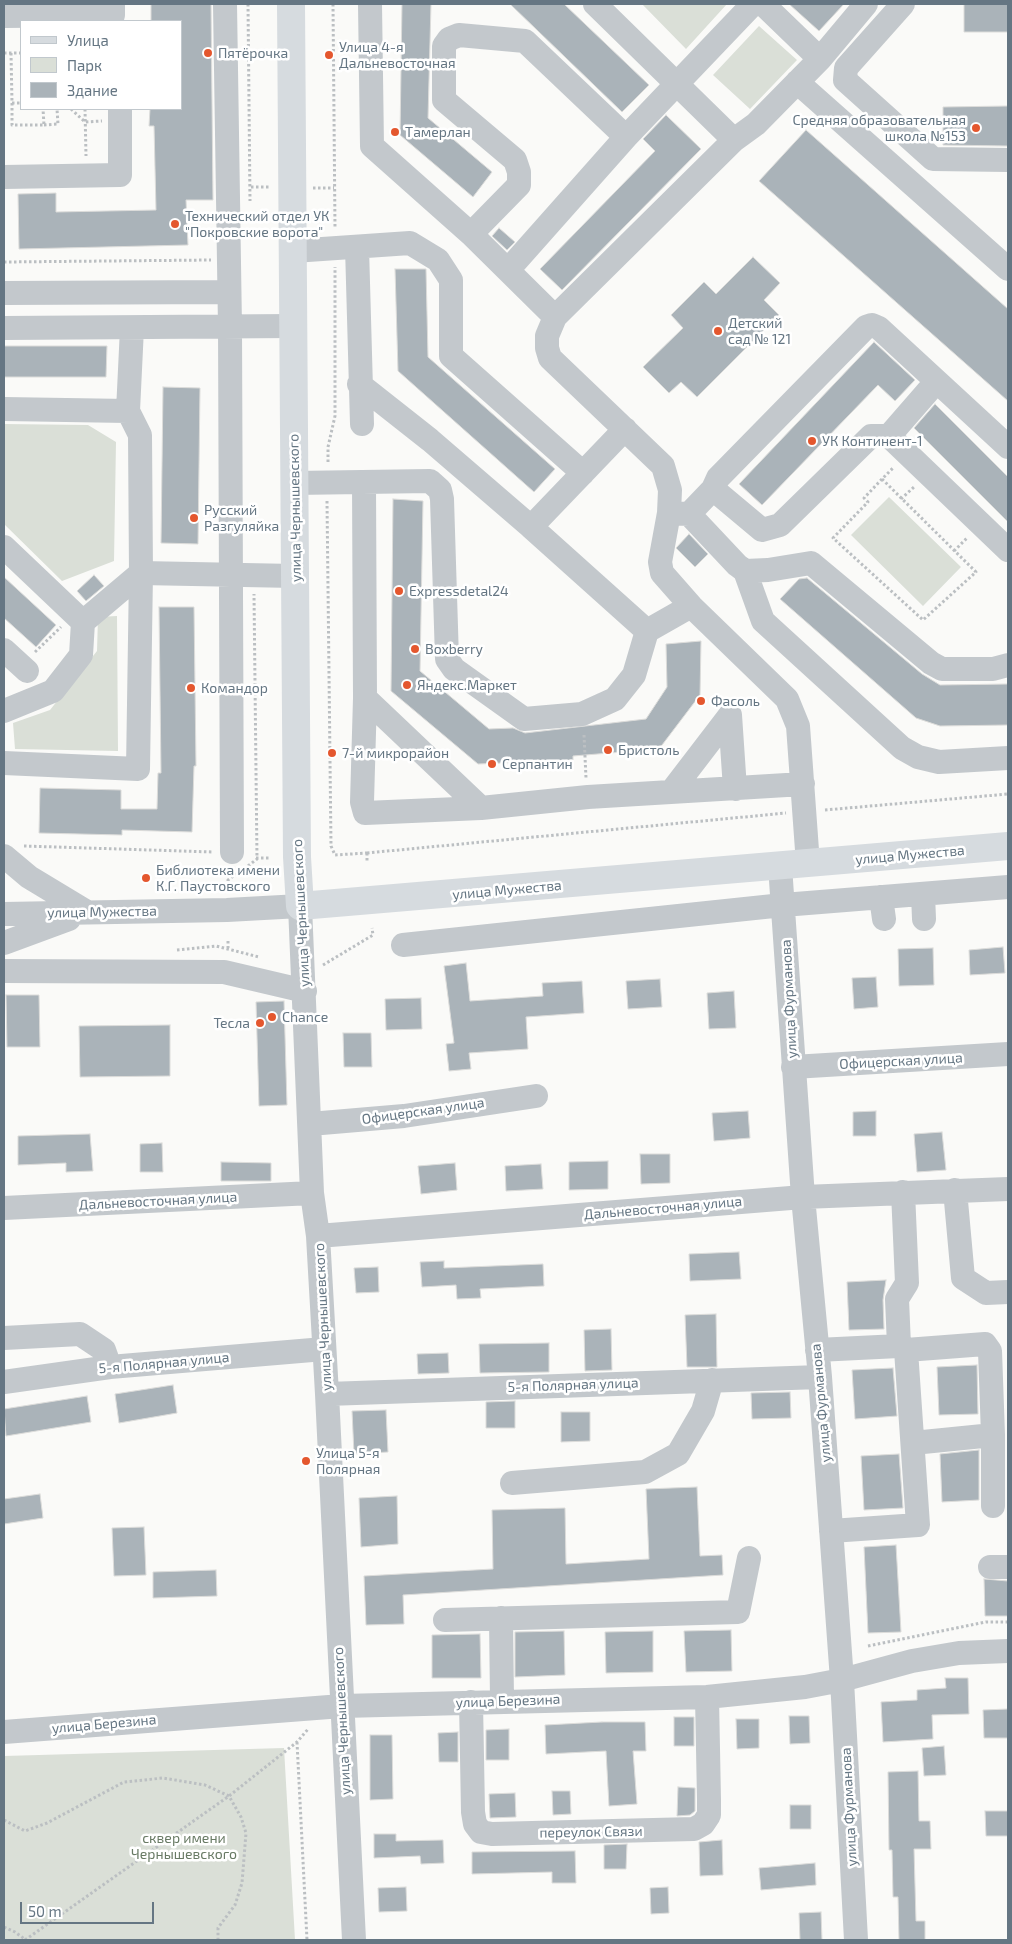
<!DOCTYPE html>
<meta charset="utf-8">
<style>
body{margin:0}
#map{position:relative;width:1012px;height:1944px;overflow:hidden;background:#fafaf8;font-family:"Exo 2",sans-serif}
canvas{display:block}
.frame{position:absolute;inset:0;border:5px solid #657683;pointer-events:none}
.legend{position:absolute;left:20px;top:20px;width:162px;height:90px;box-sizing:border-box;background:#fff;border:1px solid #c1c8cd;margin:0;padding:6px 9px;list-style:none;font-size:15px;color:#657683}
.legend li{display:flex;align-items:center;gap:10px;height:25px}
.legend b{width:25px;border:1px solid #c1c8cd}
.scale{position:absolute;left:20px;top:1902px;width:134px;height:22px;box-sizing:border-box;border:2px solid #657683;border-top:0;padding-left:6px;font-size:15px;line-height:18px;white-space:nowrap;color:#657683;-webkit-text-stroke:4px #fff;paint-order:stroke}
</style>
<div id="map">
<canvas width="1012" height="1944"></canvas>
<div class="frame"></div>
<ul class="legend">
<li><b style="height:6px;background:#d6dbdf"></b>Улица</li>
<li><b style="height:14px;background:#dadfd7"></b>Парк</li>
<li><b style="height:14px;background:#aab3b9"></b>Здание</li>
</ul>
<div class="scale">50 m</div>
</div>
<script>
const ctx = document.querySelector('canvas').getContext('2d');
ctx.lineJoin = 'round';
function paint(path, color) {
  ctx.fillStyle = color;
  ctx.fill(path, 'evenodd');
}
function shape(rows) {
  const path = new Path2D();
  for (const r of rows) {
    path.moveTo(r[0], r[1]);
    for (let i = 2; i < r.length; i += 2) path.lineTo(r[i], r[i + 1]);
  }
  return path;
}
function trace(path, color, width, dash) {
  ctx.strokeStyle = color;
  ctx.lineWidth = width;
  ctx.lineCap = dash ? 'butt' : 'round';
  ctx.setLineDash(dash || []);
  ctx.stroke(path);
}
function write(font, color, halo, rows, align = 'center') {
  ctx.font = font + ' "Exo 2",sans-serif';
  ctx.lineWidth = 5;
  ctx.setLineDash([]);
  ctx.textBaseline = 'middle';
  ctx.strokeStyle = halo;
  ctx.fillStyle = color;
  for (const [text, x, y, turn = 0] of rows) {
    ctx.save();
    ctx.translate(x, y);
    ctx.rotate((+turn || 0) * Math.PI / 180);
    ctx.textAlign = isNaN(turn) ? turn : align;
    if (halo) ctx.strokeText(text, 0, 0);
    ctx.fillText(text, 0, 0);
    ctx.restore();
  }
}
paint(shape([
 [642,4,727,4,686,49],
 [759,26,797,60,750,109,713,75],
 [4,424,88,425,116,442,114,561,62,581,4,524],
 [889,497,961,567,923,606,851,535],
 [117,616,118,751,15,749,13,723,50,710,97,651,98,617],
 [284,1748,295,1940,4,1940,4,1756]
]), '#dadfd7');
const building = shape([
 [151,4,211,4,213,200,186,200,188,245,19,249,18,194,56,193,56,212,156,210,154,126,149,126,150,109,181,109,181,21,151,21,151,4],
 [402,4,431,4,428,118,492,172,473,197,400,135,402,4],
 [510,4,564,4,649,85,622,112,510,4],
 [789,4,844,4,819,31,789,4],
 [964,4,1008,4,1008,32,964,32,964,4],
 [1008,106,1008,146,943,145,943,107,1008,106],
 [666,115,701,149,562,290,540,269,655,151,643,139,666,115],
 [806,130,1008,309,1008,401,759,181,806,130],
 [499,228,515,242,507,250,492,236,499,228],
 [753,257,780,283,764,300,779,315,697,397,681,382,669,393,643,367,683,328,671,315,704,282,716,294,753,257],
 [395,269,426,269,428,357,555,469,534,492,398,371,395,269],
 [874,342,915,380,895,401,878,385,762,505,739,484,874,342],
 [4,346,107,346,106,377,4,377,4,346],
 [163,387,200,388,198,544,161,543,163,387],
 [935,404,1008,477,1008,522,914,428,935,404],
 [393,499,423,501,420,671,489,729,513,728,525,733,646,719,667,687,666,644,701,641,700,695,659,749,573,756,573,760,478,764,391,691,393,499],
 [689,534,708,554,695,567,676,548,689,534],
 [94,575,104,586,86,601,77,591,94,575],
 [4,577,56,625,36,647,4,618,4,577],
 [807,578,922,674,940,685,1008,684,1008,725,940,726,916,718,780,599,799,579,807,578],
 [159,607,194,607,196,766,194,766,192,832,122,830,122,835,39,833,40,788,121,790,121,809,157,809,158,773,161,773,159,607],
 [1003,947,1005,973,970,975,969,950,1003,947],
 [933,948,934,985,899,986,898,949,933,948],
 [466,963,470,1001,543,996,542,983,582,981,584,1013,526,1017,528,1049,469,1053,471,1069,449,1071,446,1044,454,1043,444,966,466,963],
 [876,977,878,1007,854,1009,852,978,876,977],
 [660,979,662,1007,628,1009,626,981,660,979],
 [734,991,736,1028,709,1029,707,993,734,991],
 [6,995,39,995,40,1047,7,1047,6,995],
 [421,998,422,1029,386,1030,385,999,421,998],
 [284,1001,287,1105,259,1106,256,1002,284,1001],
 [170,1025,170,1076,80,1077,79,1026,170,1025],
 [343,1033,371,1033,372,1067,344,1067,343,1033],
 [748,1111,750,1138,714,1141,712,1113,748,1111],
 [876,1111,876,1136,853,1136,853,1112,876,1111],
 [942,1132,946,1170,917,1172,914,1134,942,1132],
 [90,1134,93,1171,66,1172,66,1163,18,1165,18,1136,90,1134],
 [162,1143,163,1172,140,1172,140,1144,162,1143],
 [640,1154,670,1154,670,1183,641,1184,640,1154],
 [608,1161,608,1189,569,1190,569,1162,608,1161],
 [221,1162,271,1163,271,1181,221,1181,221,1162],
 [455,1163,457,1190,421,1194,418,1166,455,1163],
 [541,1164,543,1189,506,1191,505,1166,541,1164],
 [739,1252,741,1279,690,1281,689,1254,739,1252],
 [444,1261,444,1268,543,1264,544,1286,480,1289,481,1298,457,1299,456,1285,422,1287,420,1262,444,1261],
 [378,1267,379,1292,356,1293,354,1268,378,1267],
 [886,1280,883,1300,884,1329,849,1330,847,1282,886,1280],
 [716,1314,717,1367,687,1367,685,1315,716,1314],
 [611,1329,612,1370,585,1371,584,1330,611,1329],
 [549,1343,549,1372,480,1373,479,1344,549,1343],
 [448,1353,449,1373,418,1374,417,1354,448,1353],
 [977,1365,978,1414,939,1415,937,1367,977,1365],
 [893,1368,897,1416,855,1419,852,1370,893,1368],
 [173,1385,177,1413,119,1423,115,1394,173,1385],
 [790,1392,791,1418,752,1419,751,1393,790,1392],
 [87,1396,91,1422,6,1436,4,1409,87,1396],
 [515,1401,515,1428,486,1428,486,1402,515,1401],
 [386,1410,388,1452,354,1454,352,1411,386,1410],
 [561,1412,590,1412,590,1441,561,1442,561,1412],
 [979,1450,979,1500,942,1502,940,1454,979,1450],
 [899,1454,903,1508,864,1510,861,1456,899,1454],
 [697,1487,700,1556,722,1555,723,1575,403,1595,404,1624,366,1625,364,1576,493,1569,492,1510,565,1508,566,1564,649,1559,646,1489,697,1487],
 [40,1494,43,1518,4,1524,4,1499,40,1494],
 [397,1496,398,1544,361,1547,359,1498,397,1496],
 [144,1527,146,1575,114,1576,112,1528,144,1527],
 [896,1545,901,1632,868,1633,864,1547,896,1545],
 [216,1570,217,1596,153,1598,153,1572,216,1570],
 [984,1579,1008,1581,1008,1616,985,1616,984,1579],
 [731,1630,732,1671,686,1672,684,1631,731,1630],
 [564,1631,565,1675,515,1677,515,1632,564,1631],
 [653,1631,653,1672,606,1673,605,1632,653,1631],
 [480,1634,481,1678,432,1678,432,1635,480,1634],
 [945,1678,968,1678,969,1714,932,1715,933,1739,883,1742,881,1702,917,1700,917,1690,946,1688,945,1678],
 [1008,1709,1008,1738,984,1738,983,1710,1008,1709],
 [789,1716,809,1716,810,1743,790,1744,789,1716],
 [674,1717,694,1717,694,1746,674,1746,674,1717],
 [736,1719,759,1719,759,1748,737,1749,736,1719],
 [602,1722,645,1722,646,1751,633,1751,637,1804,609,1806,606,1751,546,1754,545,1725,602,1722],
 [509,1729,509,1760,486,1760,486,1730,509,1729],
 [458,1732,458,1762,439,1762,438,1733,458,1732],
 [370,1735,392,1735,393,1799,370,1800,370,1735],
 [944,1746,946,1775,924,1776,922,1748,944,1746],
 [918,1771,919,1821,930,1821,931,1849,914,1849,916,1921,925,1921,925,1940,899,1940,898,1897,893,1897,892,1850,889,1850,888,1772,918,1771],
 [678,1787,695,1788,695,1811,690,1815,677,1816,678,1787],
 [552,1791,570,1791,571,1814,553,1815,552,1791],
 [515,1793,516,1817,490,1818,489,1794,515,1793],
 [790,1805,811,1805,811,1829,790,1829,790,1805],
 [985,1811,1008,1811,1008,1836,986,1836,985,1811],
 [374,1834,396,1834,396,1841,443,1840,444,1863,421,1864,420,1856,374,1858,374,1834],
 [722,1840,723,1875,700,1876,699,1842,722,1840],
 [627,1844,626,1869,604,1869,604,1845,627,1844],
 [575,1851,576,1883,552,1883,552,1872,472,1874,472,1852,575,1851],
 [815,1863,816,1885,761,1890,759,1868,815,1863],
 [406,1887,407,1911,379,1912,378,1888,406,1887],
 [668,1887,669,1913,651,1914,650,1888,668,1887],
 [821,1912,822,1940,800,1940,799,1913,821,1912]
]);
paint(building, '#aab3b9');
trace(building, '#dcdcda', 1);
trace(shape([
 [248,4,250,201],
 [333,4,335,228],
 [4,53,21,53],
 [11,53,12,103,21,103],
 [12,103,12,125,44,125,43,109],
 [71,109,85,122,102,121],
 [85,109,86,156],
 [44,125,58,124,57,109],
 [251,187,270,187],
 [313,188,334,188],
 [4,262,211,260],
 [328,462,328,447,335,416,335,267],
 [882,479,976,572,923,620,833,538,868,502,864,498,882,479,894,467],
 [901,499,914,487],
 [327,501,331,846,335,855,367,853],
 [954,551,968,537],
 [35,652,61,627],
 [584,735,586,778],
 [825,810,1008,794],
 [24,846,213,852],
 [367,853,786,813],
 [367,853,367,862],
 [256,858,269,858],
 [248,866,257,859,254,594],
 [228,891,228,880,239,872],
 [228,941,228,948],
 [177,950,216,946,259,957],
 [323,965,373,935,372,928],
 [868,1646,986,1622,1008,1622],
 [297,1742,307,1940],
 [4,1820,25,1831,47,1823,124,1782,163,1778,205,1785,229,1796,241,1817,246,1833,242,1883,235,1905,218,1928,218,1940],
 [4,1927,15,1932,26,1940],
 [25,1940,229,1796,297,1742,309,1728]
]), '#bbbfc2', 3, [2.5, 2.5]);
trace(shape([
 [225,4,230,327,232,852],
 [370,4,372,146,471,234,555,317,547,336,547,348,550,358,663,466,670,490,669,513,660,562,662,573,691,606,787,699,798,726,808,864],
 [903,4,846,68,845,80,933,159,1008,160],
 [4,16,113,15,113,4],
 [820,59,866,4],
 [797,82,1008,269],
 [734,140,756,124,820,59,763,4],
 [4,177,120,175,120,109],
 [471,234,519,185,519,172,515,160,444,100,444,46,449,39,459,35,525,41,626,137],
 [357,247,362,424],
 [293,251,410,243,438,260,451,280,451,356,583,473],
 [508,270,626,137,753,4],
 [4,293,229,292],
 [555,317,734,140,595,4],
 [4,328,293,326],
 [359,384,430,440,531,527,625,429],
 [4,409,128,411],
 [889,436,1008,550],
 [294,483,430,481,440,490,442,499,447,659,454,669,524,719,582,714,615,699,634,675,647,631,691,606],
 [364,483,365,698,362,802,365,813,481,808,588,797,803,784],
 [713,489,762,530,780,525,871,436,889,436,936,382],
 [669,513,689,514,713,489,718,478,866,327,872,325,879,328,1008,447],
 [689,514,737,565,745,571,763,621,902,748,918,757,939,762,1008,758],
 [531,527,647,631],
 [4,547,83,622],
 [745,571,768,570,811,563,931,663,942,669,993,669,1008,665],
 [4,650,27,671],
 [365,698,481,808],
 [4,711,53,691,81,655,83,622,141,573,295,576],
 [730,715,735,789],
 [4,763,138,769,141,573,140,435,128,411,132,328],
 [671,792,730,715],
 [4,856,29,877,87,912],
 [780,866,803,1197,820,1377,842,1680,856,1940],
 [923,894,924,919],
 [881,897,884,919],
 [4,914,227,910,300,906,312,1193,318,1236,327,1394,354,1940],
 [4,943,69,919],
 [403,945,783,905,1008,887],
 [4,971,224,972,305,991],
 [793,1067,1008,1054],
 [310,1124,404,1116,536,1096],
 [955,1190,963,1278,986,1293,1008,1292],
 [4,1208,312,1193],
 [318,1236,803,1197,1008,1189],
 [4,1338,80,1334,104,1350,110,1367],
 [817,1350,899,1346,897,1299,907,1283,903,1192],
 [906,1350,985,1344,990,1351,993,1435,913,1443],
 [4,1382,110,1367,324,1349],
 [327,1394,820,1377],
 [993,1435,993,1506],
 [512,1483,645,1472,678,1454,703,1411,712,1380],
 [831,1531,918,1525,906,1350,899,1346],
 [990,1567,1008,1567],
 [501,1618,502,1700],
 [445,1620,738,1612,749,1558],
 [471,1702,473,1812,475,1824,481,1832,492,1834,694,1829,703,1824,709,1815,709,1800,707,1697],
 [4,1732,342,1706,707,1697,805,1687,842,1680,912,1661,959,1653,1008,1651]
]), '#c3c8cc', 24);
trace(shape([
 [291,4,297,857,300,906,1008,846]
]), '#d6dbdf', 28);
for (const [x, y, r, color] of [
 [208,53,5,"#e4572e"],
 [329,55,5,"#e4572e"],
 [976,128,5,"#e4572e"],
 [395,132,5,"#e4572e"],
 [175,224,5,"#e4572e"],
 [718,331,5,"#e4572e"],
 [812,441,5,"#e4572e"],
 [194,518,5,"#e4572e"],
 [399,591,5,"#e4572e"],
 [415,649,5,"#e4572e"],
 [407,685,5,"#e4572e"],
 [191,688,5,"#e4572e"],
 [701,701,5,"#e4572e"],
 [608,750,5,"#e4572e"],
 [332,753,5,"#e4572e"],
 [492,764,5,"#e4572e"],
 [146,878,5,"#e4572e"],
 [272,1017,5,"#e4572e"],
 [260,1023,5,"#e4572e"],
 [306,1461,5,"#e4572e"]
]) {
  const dot = new Path2D();
  dot.arc(x, y, r, 0, 2 * Math.PI);
  ctx.fillStyle = color;
  ctx.fill(dot);
  trace(dot, '#fff', 2);
}
write('14px', '#657683', '#fff', [
 ["Улица 4-я",339,47],
 ["Дальневосточная",339,63],
 ["Пятёрочка",218,53],
 ["Средняя образовательная",966,120,"right"],
 ["школа №153",966,136,"right"],
 ["Тамерлан",405,132],
 ["Технический отдел УК",185,216],
 ["\"Покровские ворота\"",185,232],
 ["Детский",728,323],
 ["сад № 121",728,339],
 ["УК Континент-1",822,441],
 ["Русский",204,510],
 ["Разгуляйка",204,526],
 ["Expressdetal24",409,591],
 ["Boxberry",425,649],
 ["Яндекс.Маркет",417,685],
 ["Командор",201,688],
 ["Фасоль",711,701],
 ["Бристоль",618,750],
 ["7-й микрорайон",342,753],
 ["Серпантин",502,764],
 ["Библиотека имени",156,870],
 ["К.Г. Паустовского",156,886],
 ["Chance",282,1017],
 ["Тесла",250,1023,"right"],
 ["Улица 5-я",316,1453],
 ["Полярная",316,1469]
], 'left');
write('14px', '#657683', '#fff', [
 ["улица Чернышевского",295,508,-91],
 ["улица Мужества",910,855,-5],
 ["улица Мужества",507,890,-5],
 ["улица Мужества",102,912,-1],
 ["улица Чернышевского",301,913,-93],
 ["улица Фурманова",789,999,-93],
 ["Офицерская улица",901,1061,-3],
 ["Офицерская улица",423,1111,-8],
 ["Дальневосточная улица",158,1201,-3],
 ["Дальневосточная улица",663,1208,-5],
 ["улица Чернышевского",323,1317,-93],
 ["5-я Полярная улица",164,1363,-5],
 ["5-я Полярная улица",573,1385,-2],
 ["улица Фурманова",821,1403,-95],
 ["улица Березина",508,1701,-2],
 ["улица Чернышевского",342,1721,-93],
 ["улица Березина",104,1724,-5],
 ["улица Фурманова",849,1807,-93],
 ["переулок Связи",591,1832,-1]
]);
write('14px', '#687a64', '#fff', [
 ["сквер имени",184,1838],
 ["Чернышевского",184,1854]
]);
</script>
